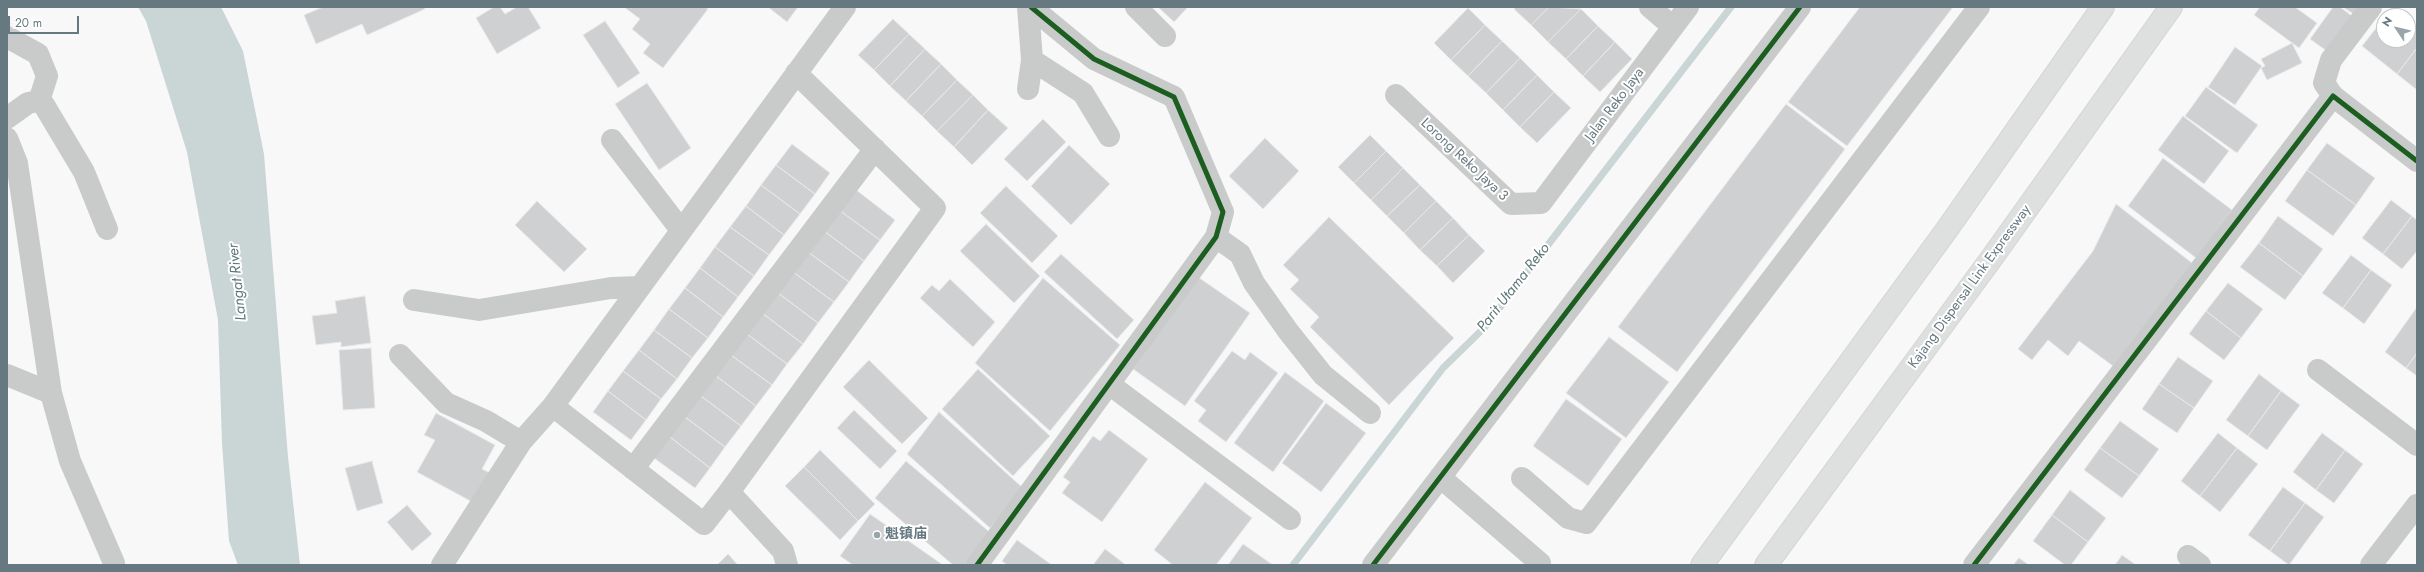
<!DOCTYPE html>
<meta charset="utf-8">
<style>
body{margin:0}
#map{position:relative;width:2424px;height:572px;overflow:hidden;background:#f8f8f8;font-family:Jost,sans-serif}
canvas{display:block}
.frame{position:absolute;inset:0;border:8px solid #667980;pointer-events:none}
.north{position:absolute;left:2376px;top:8px;width:40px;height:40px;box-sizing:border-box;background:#fff;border:1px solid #c2c9cc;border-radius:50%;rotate:305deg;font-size:11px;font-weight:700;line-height:16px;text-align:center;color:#667980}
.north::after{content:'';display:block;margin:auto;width:14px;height:18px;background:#99a5aa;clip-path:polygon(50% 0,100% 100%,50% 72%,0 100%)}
.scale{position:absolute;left:8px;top:16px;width:71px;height:18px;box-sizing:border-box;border:2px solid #667980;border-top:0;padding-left:5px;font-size:12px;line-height:14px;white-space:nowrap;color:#667980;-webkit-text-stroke:3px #fff;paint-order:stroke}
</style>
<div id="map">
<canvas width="2424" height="572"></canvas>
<div class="frame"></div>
<div class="north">N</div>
<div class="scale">20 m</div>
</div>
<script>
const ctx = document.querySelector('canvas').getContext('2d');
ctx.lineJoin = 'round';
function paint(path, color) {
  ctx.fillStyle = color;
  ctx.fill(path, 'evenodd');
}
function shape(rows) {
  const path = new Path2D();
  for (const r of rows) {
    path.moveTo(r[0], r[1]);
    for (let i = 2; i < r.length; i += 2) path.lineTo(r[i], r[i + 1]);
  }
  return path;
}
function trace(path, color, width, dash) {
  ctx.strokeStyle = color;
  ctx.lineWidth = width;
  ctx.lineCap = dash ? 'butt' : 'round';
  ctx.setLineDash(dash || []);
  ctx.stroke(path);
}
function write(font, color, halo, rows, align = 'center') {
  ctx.font = font + ' Jost,"Noto Sans SC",sans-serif';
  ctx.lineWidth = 4;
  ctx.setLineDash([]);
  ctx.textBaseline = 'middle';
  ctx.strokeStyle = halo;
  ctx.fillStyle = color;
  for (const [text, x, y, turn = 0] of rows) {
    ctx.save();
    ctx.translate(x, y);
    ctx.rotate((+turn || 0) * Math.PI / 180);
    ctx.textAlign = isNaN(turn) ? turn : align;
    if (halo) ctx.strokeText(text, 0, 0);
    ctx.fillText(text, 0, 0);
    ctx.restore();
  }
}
paint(shape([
 [138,7,221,7,243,51,264,154,288,457,300,565,238,565,229,541,222,443,218,320,187,152,146,21]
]), '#cad5d6');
trace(shape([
 [1293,565,1443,368,1484,328,1731,7]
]), '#cad5d6', 7);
const building = shape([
 [323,7,424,7,425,9,367,35,362,24,316,44,304,15,323,7],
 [494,7,500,7,505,14,517,7,528,7,541,28,497,54,476,18,494,7],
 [624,7,705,7,708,9,663,68,643,53,650,44,632,29,640,19,624,7],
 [768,7,798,7,787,22,768,7],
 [1158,7,1188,7,1174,22,1158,7],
 [1515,7,1549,7,1531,25,1514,9,1515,7],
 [1549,7,1581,9,1548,42,1531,25,1549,7],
 [1860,7,1953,7,1847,146,1788,102,1860,7],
 [2260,7,2295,7,2317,23,2299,48,2254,15,2260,7],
 [2333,7,2340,7,2356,19,2331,54,2310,39,2333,7],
 [2343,7,2365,7,2358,17,2343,7],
 [2392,7,2403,16,2386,16,2392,7],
 [1468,8,1485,25,1451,60,1434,43,1468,8],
 [1581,9,1598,26,1566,59,1548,42,1581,9],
 [2384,18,2384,40,2408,40,2408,20,2417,27,2417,48,2397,74,2362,46,2384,18],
 [893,19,909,34,874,70,858,55,893,19],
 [605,21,640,73,618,88,583,35,605,21],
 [1485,25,1502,41,1468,76,1451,60,1485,25],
 [1598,26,1615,42,1583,76,1566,59,1598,26],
 [909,34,925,49,890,86,874,70,909,34],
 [1502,41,1520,58,1486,93,1468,76,1502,41],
 [1615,42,1632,59,1600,92,1583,76,1615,42],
 [2292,43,2302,63,2267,80,2261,68,2265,66,2261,59,2292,43],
 [2235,47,2262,66,2235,105,2208,87,2235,47],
 [2417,48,2417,90,2397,74,2417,48],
 [925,49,941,64,906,101,890,86,925,49],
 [1520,58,1537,75,1503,110,1486,93,1520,58],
 [941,64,957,80,922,116,906,101,941,64],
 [1537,75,1554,92,1520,127,1503,110,1537,75],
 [957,80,973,95,937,131,922,116,957,80],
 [647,83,691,148,659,170,615,104,647,83],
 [2206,87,2258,125,2237,153,2185,116,2206,87],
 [1554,92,1571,108,1537,143,1520,127,1554,92],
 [973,95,988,110,954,147,937,131,973,95],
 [1786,104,1845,149,1677,372,1618,327,1786,104],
 [988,110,1008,128,972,165,954,147,988,110],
 [2183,116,2229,151,2204,184,2158,150,2183,116],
 [1043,119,1066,142,1027,181,1004,159,1043,119],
 [1370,135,1386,151,1354,183,1338,167,1370,135],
 [1265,138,1299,171,1263,209,1229,176,1265,138],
 [2327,143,2375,178,2356,205,2307,170,2327,143],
 [792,144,830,173,815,194,776,165,792,144],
 [1069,145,1110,184,1071,225,1031,186,1069,145],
 [1386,151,1403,168,1371,200,1354,183,1386,151],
 [2163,158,2232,210,2196,258,2128,206,2163,158],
 [776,165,815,194,800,214,761,185,776,165],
 [1403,168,1420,185,1387,216,1371,200,1403,168],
 [2307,170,2356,205,2333,236,2285,201,2307,170],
 [761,185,800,214,784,235,746,206,761,185],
 [1420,185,1436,201,1404,233,1387,216,1420,185],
 [1006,186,1058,236,1032,263,980,213,1006,186],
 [855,189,895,220,880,240,839,210,855,189],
 [2391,200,2412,216,2383,254,2362,238,2391,200],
 [537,201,587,249,564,272,515,225,537,201],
 [1436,201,1453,218,1420,250,1404,233,1436,201],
 [2116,204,2192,263,2113,366,2079,341,2068,356,2048,340,2032,360,2018,349,2093,251,2116,204],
 [746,206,784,235,769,255,730,227,746,206],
 [839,210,880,240,864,261,824,231,839,210],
 [2278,216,2323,249,2303,276,2259,243,2278,216],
 [2412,216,2417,220,2417,251,2402,269,2383,254,2412,216],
 [1329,217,1454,338,1389,405,1310,327,1319,317,1290,289,1299,280,1283,265,1329,217],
 [1453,218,1469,235,1437,266,1420,250,1453,218],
 [986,224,1040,276,1014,303,960,251,986,224],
 [730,227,769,255,754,276,715,247,730,227],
 [824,231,864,261,849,282,808,252,824,231],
 [1469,235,1485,251,1453,283,1437,266,1469,235],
 [2259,243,2303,276,2285,300,2240,267,2259,243],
 [715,247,754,276,738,297,700,268,715,247],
 [808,252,849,282,834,302,793,272,808,252],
 [1061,254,1134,320,1117,339,1044,272,1061,254],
 [2351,255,2371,270,2343,308,2322,293,2351,255],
 [700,268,738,297,723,317,685,288,700,268],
 [2371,270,2392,285,2364,324,2343,308,2371,270],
 [793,272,834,302,818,323,778,293,793,272],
 [1198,277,1250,313,1185,406,1133,369,1198,277],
 [1043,278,1120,345,1050,431,975,363,1043,278],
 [950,279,995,322,973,347,920,298,932,285,939,291,950,279],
 [2228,283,2263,309,2241,338,2206,311,2228,283],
 [685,288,723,317,708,338,669,309,685,288],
 [778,293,818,323,803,344,762,313,778,293],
 [365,296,371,343,341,347,341,342,316,345,312,316,337,313,335,301,365,296],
 [2417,307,2417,353,2406,368,2385,352,2417,307],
 [669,309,708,338,692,358,654,330,669,309],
 [2206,311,2241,338,2224,360,2189,334,2206,311],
 [762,313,803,344,787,364,747,334,762,313],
 [654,330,692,358,677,379,639,350,654,330],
 [747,334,787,364,772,385,731,355,747,334],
 [1609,337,1669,382,1626,438,1566,393,1609,337],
 [371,348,375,408,343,410,339,350,371,348],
 [639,350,677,379,661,399,623,371,639,350],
 [1232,351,1245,360,1250,352,1278,373,1226,442,1198,421,1206,410,1194,401,1232,351],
 [2417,353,2417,376,2406,368,2417,353],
 [731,355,772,385,756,406,716,376,731,355],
 [2178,357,2213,381,2194,408,2159,384,2178,357],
 [869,360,928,418,902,444,843,387,869,360],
 [978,369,1050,436,1013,476,942,409,978,369],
 [623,371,661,399,646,420,608,391,623,371],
 [1285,372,1324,401,1273,472,1234,443,1285,372],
 [2259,374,2281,391,2248,436,2226,420,2259,374],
 [716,376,756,406,741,426,701,396,716,376],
 [2159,384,2194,408,2177,433,2142,409,2159,384],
 [608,391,646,420,631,440,593,412,608,391],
 [2281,391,2300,405,2267,450,2248,436,2281,391],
 [701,396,741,426,725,447,685,417,701,396],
 [1566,399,1622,439,1588,486,1533,446,1566,399],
 [1326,403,1366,433,1321,492,1282,463,1326,403],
 [854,410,897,451,880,469,837,428,854,410],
 [939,412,1024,489,990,528,907,454,939,412],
 [436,413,495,445,482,469,492,474,476,504,417,472,435,440,424,435,436,413],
 [685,417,725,447,710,468,670,437,685,417],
 [2120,421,2159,449,2139,476,2100,448,2120,421],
 [1109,430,1148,459,1102,522,1062,493,1070,482,1063,477,1093,436,1100,441,1109,430],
 [2218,433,2237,448,2200,496,2181,481,2218,433],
 [2322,433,2345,450,2316,490,2293,472,2322,433],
 [670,437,710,468,695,488,654,458,670,437],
 [2100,448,2139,476,2122,498,2084,470,2100,448],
 [2237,448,2258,464,2220,512,2200,496,2237,448],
 [820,450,875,504,858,521,804,467,820,450],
 [2345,450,2363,464,2334,503,2316,490,2345,450],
 [372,461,383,503,357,511,345,468,372,461],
 [906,461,993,535,967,565,953,565,875,498,906,461],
 [804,467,858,521,840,540,785,486,804,467],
 [1205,482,1252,518,1216,565,1173,565,1154,550,1205,482],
 [2283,487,2305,503,2270,551,2248,535,2283,487],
 [2070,490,2106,518,2088,542,2052,515,2070,490],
 [2305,503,2324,517,2289,565,2270,551,2305,503],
 [407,505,432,534,412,551,387,522,407,505],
 [870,514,943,565,853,565,840,556,870,514],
 [2052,515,2088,542,2071,565,2065,565,2033,541,2052,515],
 [1017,540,1052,565,1007,565,1002,561,1017,540],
 [1243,544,1273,565,1228,565,1243,544],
 [1105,549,1126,565,1093,565,1105,549],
 [728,554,738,565,717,565,728,554],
 [2122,555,2136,565,2115,565,2122,555],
 [2019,558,2029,565,2013,565,2019,558]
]);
paint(building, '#cfd0d1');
trace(building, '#e8e8e8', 1);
const highway = shape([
 [1702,565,1948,228,2103,7],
 [1766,565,1991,259,2171,7]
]);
trace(highway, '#d4d5d5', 24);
trace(shape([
 [1136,7,1165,36],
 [1650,7,1673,27],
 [2371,7,2331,60,2324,83,2333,96,2417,161],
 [7,37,38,54,47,76,39,101],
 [1032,60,1083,93,1109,136],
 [1028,89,1032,60,1028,7],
 [1396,95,1511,204,1541,203,1688,7],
 [7,118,28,103,39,101,44,105,84,172,107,229],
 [7,138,17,163,51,393,70,461,114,563],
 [612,140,681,230],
 [1216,237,1240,254,1254,283,1288,331,1323,375,1370,413],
 [414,300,479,310,611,288,640,287],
 [400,355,446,403,486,421,521,442,553,406,845,7],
 [2318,370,2417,445],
 [7,375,51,393],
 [1109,384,1290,519],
 [553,406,704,524,729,492,935,208,796,73],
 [633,469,875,149],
 [1440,477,1540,563],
 [1522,478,1568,518,1586,523,1979,7],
 [729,492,783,551,787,565],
 [2188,556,2200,565],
 [442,565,521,442],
 [977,565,1216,237,1223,212,1174,97,1094,59,1031,7],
 [1373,565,1800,7],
 [1974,565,2333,96],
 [2371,565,2417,505]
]), '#c9cbcb', 22);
trace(highway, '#dedfdf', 22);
trace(shape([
 [977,565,1216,237,1223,212,1174,97,1094,59,1031,7],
 [1373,565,1800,7],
 [1974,565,2333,96,2417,161]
]), '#1b5e20', 5);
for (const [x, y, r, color] of [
 [877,535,4,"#99a5aa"]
]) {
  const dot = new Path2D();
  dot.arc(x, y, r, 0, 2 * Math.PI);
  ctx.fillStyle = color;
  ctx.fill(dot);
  trace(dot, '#fff', 1.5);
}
write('14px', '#667980', '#fff', [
 ["Jalan Reko Jaya",1615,105,-53],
 ["Lorong Reko Jaya 3",1464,160,43],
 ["Kajang Dispersal Link Expressway",1970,287,-54]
]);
write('bold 14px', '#667980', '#fff', [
 ["魁镇庙",885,535]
], 'left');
write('italic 15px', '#60787a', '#fff', [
 ["Langat River",238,282,-96],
 ["Parit Utama Reko",1514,288,-52]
]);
</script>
